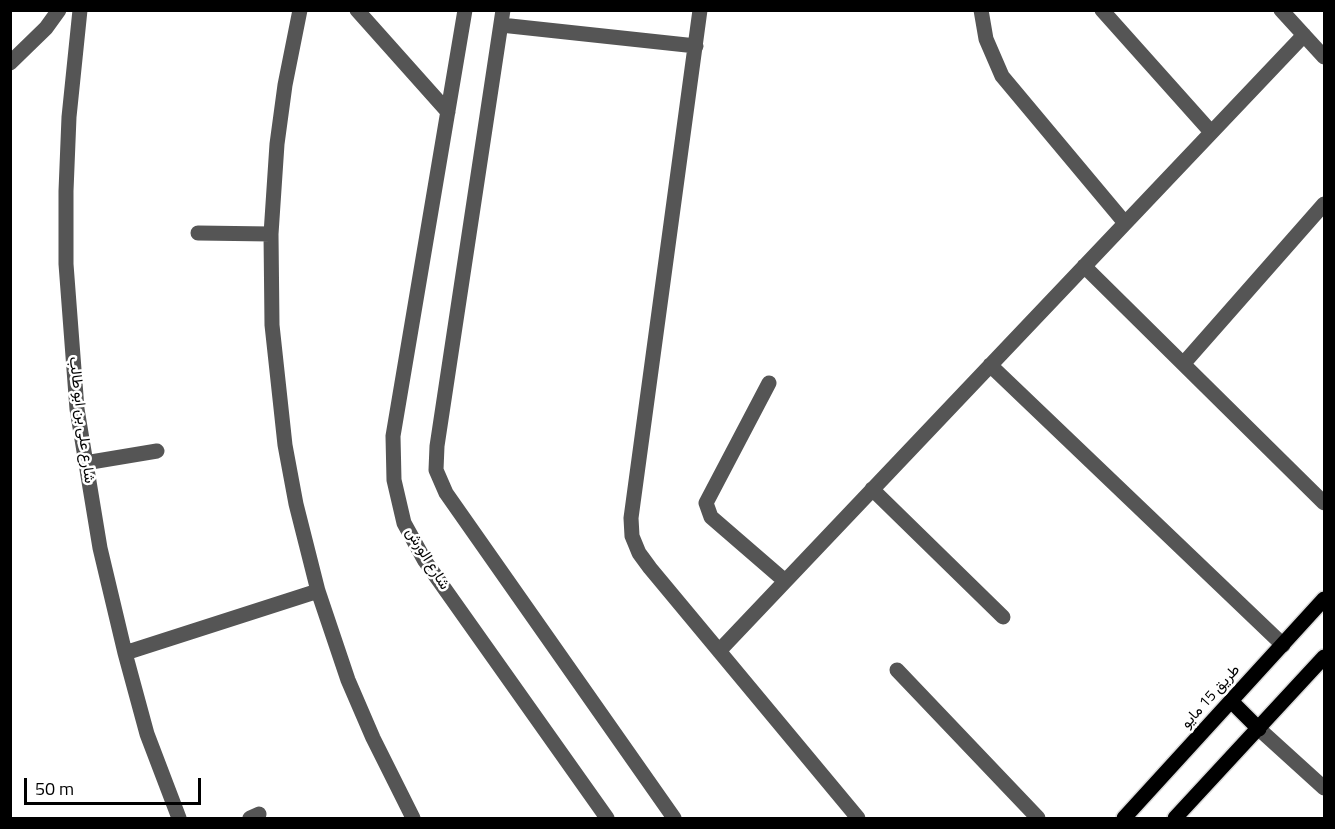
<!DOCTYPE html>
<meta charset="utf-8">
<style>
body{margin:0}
#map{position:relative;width:1335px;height:829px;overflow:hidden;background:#fff;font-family:"Titillium Web",sans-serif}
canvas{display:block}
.frame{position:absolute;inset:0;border:12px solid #000;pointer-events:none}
.scale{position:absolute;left:24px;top:778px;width:177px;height:27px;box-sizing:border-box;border:3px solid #000;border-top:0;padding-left:8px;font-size:18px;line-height:21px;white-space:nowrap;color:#000;-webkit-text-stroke:4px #fff;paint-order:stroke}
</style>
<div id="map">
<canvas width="1335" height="829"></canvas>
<div class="frame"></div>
<div class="scale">50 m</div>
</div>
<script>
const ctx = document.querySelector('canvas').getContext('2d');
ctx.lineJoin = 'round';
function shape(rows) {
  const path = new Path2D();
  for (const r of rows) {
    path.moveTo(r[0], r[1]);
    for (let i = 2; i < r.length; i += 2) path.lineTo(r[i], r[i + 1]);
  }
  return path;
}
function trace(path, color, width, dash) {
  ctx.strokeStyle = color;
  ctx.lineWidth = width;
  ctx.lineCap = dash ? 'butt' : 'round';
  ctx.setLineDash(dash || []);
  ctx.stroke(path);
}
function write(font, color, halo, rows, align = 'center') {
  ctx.font = font + ' "Titillium Web",Vazirmatn,sans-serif';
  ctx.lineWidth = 5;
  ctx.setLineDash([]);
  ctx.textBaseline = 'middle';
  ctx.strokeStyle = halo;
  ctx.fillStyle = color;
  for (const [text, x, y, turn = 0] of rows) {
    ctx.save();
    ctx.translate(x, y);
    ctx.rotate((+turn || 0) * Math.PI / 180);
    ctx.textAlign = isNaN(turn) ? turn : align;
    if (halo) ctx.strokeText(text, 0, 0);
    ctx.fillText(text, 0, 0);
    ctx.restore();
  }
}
const major = shape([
 [1232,702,1259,729],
 [1124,818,1324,599],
 [1175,818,1324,657]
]);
trace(major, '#dbdbdb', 18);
trace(shape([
 [80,10,69,117,66,191,66,264,77,409,100,548,125,653,147,734,179,818],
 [300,10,285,85,277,144,271,234,272,325,285,445,296,504,318,591,348,680,373,738,413,818],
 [357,10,448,112],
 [465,10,393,436,394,480,404,523,425,561,607,818],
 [503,10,437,446,436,470,446,493,674,818],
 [700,10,631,518,632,536,639,553,650,568,858,818],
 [981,10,986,39,1002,76,1125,223],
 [1102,10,1211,132],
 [1281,10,1324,57],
 [501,25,696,46],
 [10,63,46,28,59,10],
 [198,233,271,234],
 [1084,266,1324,503],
 [1184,363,1324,204],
 [990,365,1283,645],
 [769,383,706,503,711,517,785,581],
 [85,463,157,451],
 [872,489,1003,617],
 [719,651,1304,35],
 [125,653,318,591],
 [897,670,1038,818],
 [1259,729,1324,788],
 [250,818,259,814]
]), '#555', 15);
trace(major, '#000', 15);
write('15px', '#000', '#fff', [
 ["شارع على بن ابو طالب",81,420,83],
 ["شارع الورش",427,559,58],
 ["طريق 15 مايو",1211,697,-48]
]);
</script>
